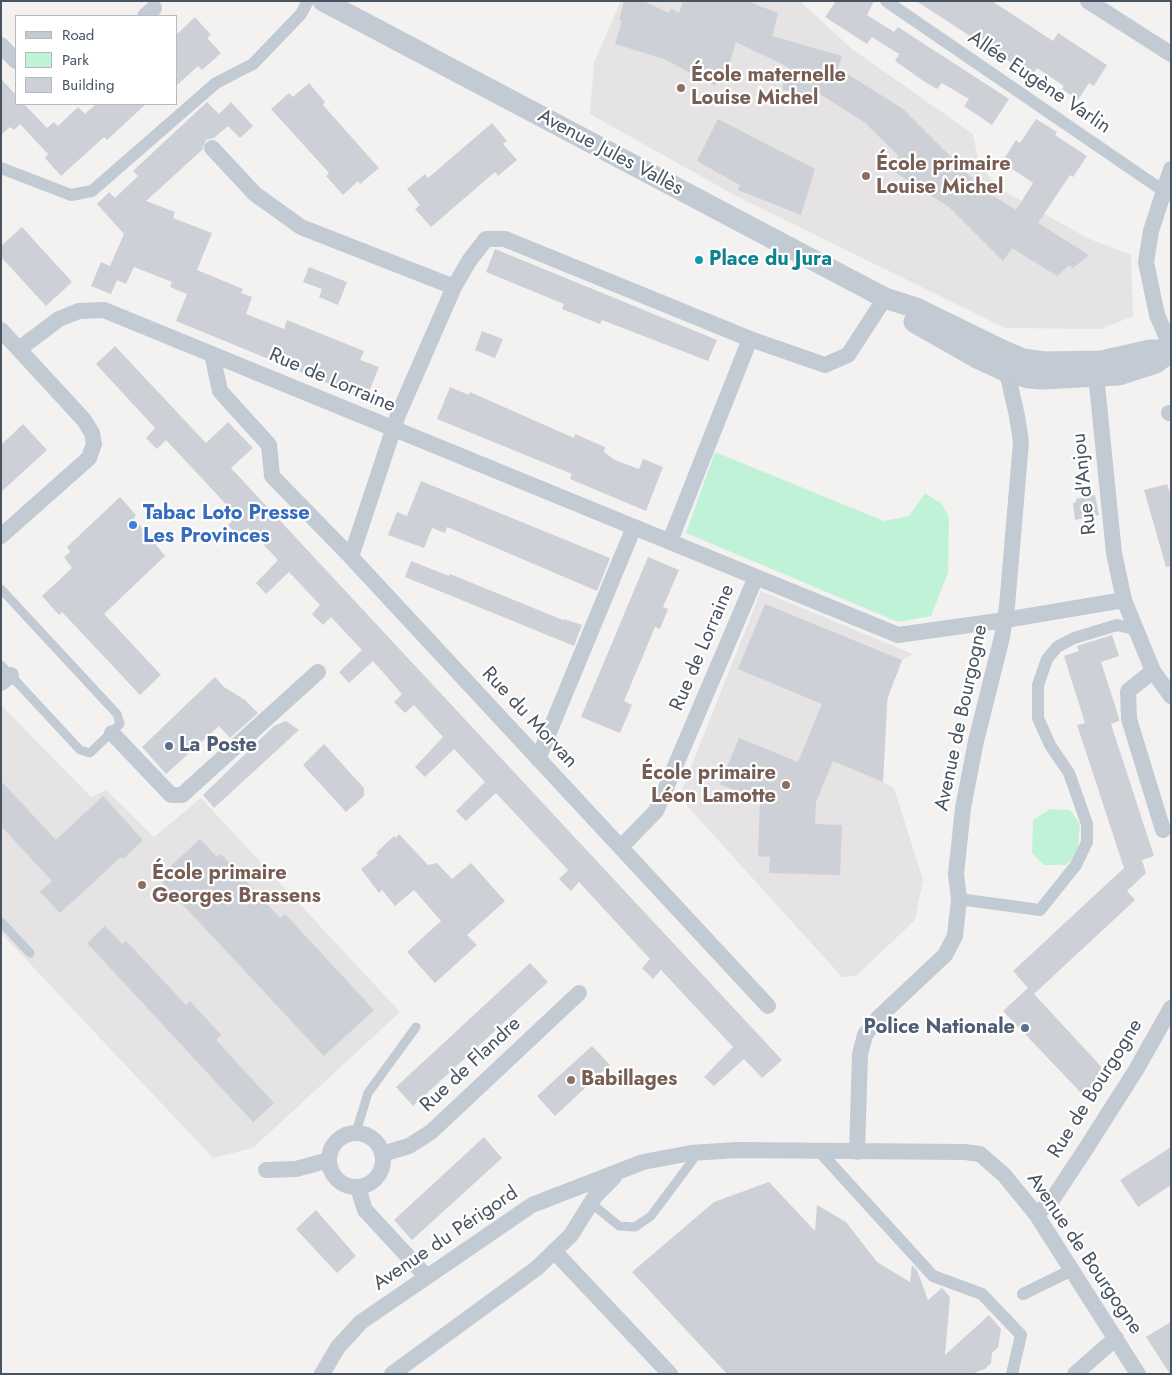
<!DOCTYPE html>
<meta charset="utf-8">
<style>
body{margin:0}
#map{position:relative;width:1172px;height:1375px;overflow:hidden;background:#f4f2f1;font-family:Jost,sans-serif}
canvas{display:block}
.frame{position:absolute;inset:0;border:2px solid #485360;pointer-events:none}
.legend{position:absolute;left:15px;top:15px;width:162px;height:90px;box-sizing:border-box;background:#fff;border:1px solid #b6babf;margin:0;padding:6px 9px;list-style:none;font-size:15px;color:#485360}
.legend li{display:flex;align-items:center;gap:10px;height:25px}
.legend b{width:25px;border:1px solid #b6babf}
</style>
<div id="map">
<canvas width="1172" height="1375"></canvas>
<div class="frame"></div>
<ul class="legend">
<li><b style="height:6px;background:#c2cad3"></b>Road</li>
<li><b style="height:14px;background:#bff2d7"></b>Park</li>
<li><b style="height:14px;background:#cdd0d7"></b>Building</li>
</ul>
</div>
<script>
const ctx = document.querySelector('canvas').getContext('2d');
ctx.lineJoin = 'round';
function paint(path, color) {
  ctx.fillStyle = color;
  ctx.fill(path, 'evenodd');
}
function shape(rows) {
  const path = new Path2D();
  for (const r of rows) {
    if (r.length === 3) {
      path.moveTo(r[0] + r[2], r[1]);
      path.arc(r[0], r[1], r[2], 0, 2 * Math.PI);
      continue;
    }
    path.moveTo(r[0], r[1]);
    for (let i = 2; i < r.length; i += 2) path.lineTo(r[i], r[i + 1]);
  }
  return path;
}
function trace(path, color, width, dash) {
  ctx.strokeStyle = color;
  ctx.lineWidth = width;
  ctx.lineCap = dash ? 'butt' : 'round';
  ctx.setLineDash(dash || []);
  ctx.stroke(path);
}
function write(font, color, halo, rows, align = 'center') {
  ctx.font = font + ' Jost,sans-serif';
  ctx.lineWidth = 4.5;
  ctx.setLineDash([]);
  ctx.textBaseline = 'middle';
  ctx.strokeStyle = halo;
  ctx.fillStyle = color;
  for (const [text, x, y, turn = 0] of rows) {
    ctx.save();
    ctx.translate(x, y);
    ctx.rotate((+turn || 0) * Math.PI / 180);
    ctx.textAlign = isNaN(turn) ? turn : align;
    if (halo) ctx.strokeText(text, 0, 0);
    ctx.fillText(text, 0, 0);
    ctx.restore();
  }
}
paint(shape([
 [621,1,800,1,852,49,973,134,979,165,999,188,1087,238,1131,255,1133,316,1101,329,1005,328,736,196,590,114,594,62],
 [761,591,913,654,902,660,888,696,883,782,894,788,923,880,915,920,856,976,842,977,679,797],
 [1,705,91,797,106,790,154,837,201,798,400,1012,253,1148,213,1158,1,933]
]), '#e5e3e3');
paint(shape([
 [715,452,884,521,909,516,925,493,942,504,949,518,948,573,931,616,898,622,686,533],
 [1050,809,1070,810,1080,824,1077,854,1066,865,1044,865,1032,853,1033,820]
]), '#bff2d7');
paint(shape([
 [624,1,643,1,669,13,671,9,679,13,683,1,747,1,778,13,772,36,842,56,838,68,903,109,984,190,1016,210,1033,183,1002,162,1016,140,1020,143,1036,119,1057,132,1055,135,1087,156,1073,177,1070,175,1038,223,1089,255,1073,268,1069,265,1057,276,1012,248,1003,261,949,207,876,160,900,157,864,122,817,92,814,100,782,89,788,67,736,42,725,78,720,76,715,86,664,59,615,44,622,21,619,20],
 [836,1,874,1,867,15,894,32,898,27,1009,99,992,125,964,106,969,99,942,83,937,89,922,80,895,61,899,54,872,37,867,44,825,17],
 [916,1,992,1,1053,41,1058,33,1107,65,1094,86,1089,83,1078,100,1062,89,1064,86,1037,68,1032,76],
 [195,17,211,35,207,38,221,53,202,70,198,66,176,86,176,35],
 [1,79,16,95,16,104,24,104,47,128,54,122,58,126,78,107,85,114,96,104,146,104,107,140,104,137,61,176,45,158,48,154,20,124,14,130,10,127,1,135],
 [309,83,325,102,323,105,379,168,360,184,358,181,343,195,326,176,329,173,271,109,289,93,293,97],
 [207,102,219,114,231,102,253,126,240,138,228,126,214,138,206,140,202,150,146,201,175,212,173,218,212,233,197,270,243,289,241,293,252,297,246,314,284,329,287,320,364,351,360,360,379,367,366,399,176,321,187,294,170,287,172,282,134,267,126,284,117,280,111,294,91,286,101,262,110,266,124,234,97,204,109,192,115,198,138,176,133,171],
 [718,119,815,169,801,215,738,190,740,185,697,161],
 [492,123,507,141,503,144,517,160,498,176,495,172,431,227,415,209,420,205,407,189,425,174,428,178],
 [22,227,72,282,46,306,1,257,1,246],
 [495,249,717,340,708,361,602,320,600,324,562,309,564,304,486,272],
 [309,267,347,282,338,305,319,297,322,289,303,282],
 [482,331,503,339,495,358,475,350],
 [115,346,206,443,228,422,253,448,231,468,782,1060,762,1078,744,1059,714,1086,704,1077,733,1047,661,970,653,979,642,968,650,959,579,882,571,891,559,879,568,870,496,793,466,821,456,811,485,782,454,749,425,777,415,767,443,737,414,705,405,713,394,702,402,694,373,661,349,683,339,672,362,650,331,617,323,625,312,614,320,605,289,572,266,594,256,583,278,560,248,528,239,537,228,525,237,516,166,440,157,449,146,438,155,428,96,364],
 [450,387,469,395,470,392,574,438,575,434,605,447,604,452,615,460,639,469,643,459,663,467,646,511,570,479,572,474,437,419],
 [23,424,47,450,1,492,1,445],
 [421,481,610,558,597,591,447,527,445,533,432,528,424,548,388,535,397,512,407,516],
 [1167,484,1171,496,1171,566,1166,567,1144,490],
 [1095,495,1099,515,1075,520,1073,503,1076,502,1076,499],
 [120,497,136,515,134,518,165,556,104,614,161,675,140,695,62,612,59,615,42,596,72,568,64,557,70,552,67,547],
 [648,557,679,570,663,607,668,609,660,629,655,627,624,701,632,705,620,733,581,717],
 [411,561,449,576,450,574,563,620,564,619,582,625,574,646,405,577],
 [765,604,902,660,887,700,883,782,833,761,816,802,815,824,842,825,840,875,769,873,770,857,758,856,760,801,720,784,739,738,798,762,822,704,738,669],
 [1112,635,1119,656,1101,662,1119,718,1119,721,1111,724,1154,856,1142,860,1146,873,1127,891,1135,900,1034,994,1108,1074,1084,1096,1003,1011,1028,988,1013,971,1124,868,1077,725,1085,723,1064,656,1079,651,1077,646],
 [215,677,224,687,245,700,258,713,230,738,219,726,166,774,142,747],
 [286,721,299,730,214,808,203,795,274,726],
 [324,744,364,788,364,796,346,812,303,765],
 [1,781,56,840,103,796,143,840,123,859,121,857,60,913,40,892,52,881,1,826],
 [399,834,428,865,437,863,452,879,471,863,505,901,467,935,477,945,435,983,407,952,441,921,414,890,395,906,382,890,379,893,361,869,378,855,376,853,394,836,396,838],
 [200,839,217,857,221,854,280,918,285,914,374,1010,324,1056,158,878],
 [105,926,122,944,126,941,186,1005,190,1001,221,1035,216,1040,274,1103,253,1122,87,943],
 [530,963,548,982,413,1106,396,1087],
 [592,1046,610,1065,555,1116,537,1096],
 [484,1137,502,1158,412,1240,394,1220],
 [1171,1147,1171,1185,1138,1207,1120,1180],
 [769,1182,815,1231,817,1205,846,1222,877,1262,910,1282,912,1265,917,1270,928,1300,942,1288,950,1297,945,1355,989,1315,1001,1329,998,1347,992,1353,991,1363,985,1369,971,1374,727,1374,632,1272,714,1202],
 [316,1210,356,1256,337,1273,296,1229],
 [1171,1322,1171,1374,1170,1374,1146,1337]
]), '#cdd0d7');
trace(shape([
 [1,589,117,714,120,724,90,753,80,750,1,665],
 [1,922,30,953],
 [356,1132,368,1093,416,1027],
 [591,1203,619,1226,635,1227,651,1216,698,1153]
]), '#c2cad3', 9);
trace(shape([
 [886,1,1171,196],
 [1,168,71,195,92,191,216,83,253,64,301,14,308,1],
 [959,899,1040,910,1076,865,1087,842,1087,824,1069,773,1050,745,1038,718,1038,685,1047,659,1057,647,1074,638,1117,625,1134,629],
 [820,1152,933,1276,982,1294,1021,1335,1012,1374],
 [1023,1294,1072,1270]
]), '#c2cad3', 12);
trace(shape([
 [1088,1,1171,54],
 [145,16,154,8],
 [1,45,16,61],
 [212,148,255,194,301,227,454,287],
 [1171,169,1151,231,1146,262,1157,315,1171,347],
 [1,330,84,420,92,433,94,444,89,458,1,536],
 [750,339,825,365,848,355,885,298],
 [19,349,59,319,79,311,104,310,756,577,656,811,621,847],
 [212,354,220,391,269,445,272,476,351,557],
 [1095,365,1114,553,1124,600,1153,671,1171,696],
 [1169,413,1171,413],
 [670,541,750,339,505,239,486,239,469,261,454,287,398,415,351,557,768,1006],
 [756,577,898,635,1005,620,1124,600],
 [1153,671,1128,691,1129,719,1163,830],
 [1,683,11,675],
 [112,733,171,795,182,795,318,672],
 [538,759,634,527],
 [356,1160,27],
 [857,1152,860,1054,865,1035,879,1017,945,955,955,936,959,899,956,874,963,808,976,741,1002,637,1007,606,1021,442,1017,416,1007,372],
 [382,1154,409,1146,431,1132,579,993],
 [266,1170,296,1169,329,1160],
 [358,1188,365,1210,426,1276],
 [1036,1214,1050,1203,1085,1150,1136,1070,1171,1008],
 [554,1251,670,1374],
 [322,1374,338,1347,361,1322,532,1205,643,1162,691,1153,736,1150,965,1152,980,1154,1004,1175,1036,1214,1138,1374],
 [392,1374,537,1268,571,1235,596,1195,614,1177],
 [1075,1374,1116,1338]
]), '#c2cad3', 16);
trace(shape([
 [323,1,885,298,916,308,1004,351,1023,359,1044,362,1101,361,1150,350,1171,350],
 [914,322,979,359,1007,372,1029,378,1042,379,1119,375,1156,363,1169,353]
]), '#c2cad3', 21);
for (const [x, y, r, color] of [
 [681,88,5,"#8d6e63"],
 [866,176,5,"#8d6e63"],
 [699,260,5,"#0f9aa8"],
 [133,525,5,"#3f7fe0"],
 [169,746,5,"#5c6f8a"],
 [786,785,5,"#8d6e63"],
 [142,885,5,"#8d6e63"],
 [1025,1028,5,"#5c6f8a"],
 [571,1080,5,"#8d6e63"]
]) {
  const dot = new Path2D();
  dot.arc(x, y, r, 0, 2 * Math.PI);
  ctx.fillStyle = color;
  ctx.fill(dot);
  trace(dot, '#fff', 2);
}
write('bold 20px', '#785e54', '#fff', [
 ["École maternelle",691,76],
 ["Louise Michel",691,99],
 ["École primaire",876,165],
 ["Louise Michel",876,188],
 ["École primaire",776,774,"right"],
 ["Léon Lamotte",776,797,"right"],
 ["École primaire",152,874],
 ["Georges Brassens",152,897],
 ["Babillages",581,1080]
], 'left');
write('20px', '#485360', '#fff', [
 ["Allée Eugène Varlin",1039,83,34],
 ["Avenue Jules Vallès",610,153,28],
 ["Rue de Lorraine",332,381,23],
 ["Rue d'Anjou",1085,484,-96],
 ["Rue de Lorraine",703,648,-67],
 ["Rue du Morvan",529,718,47],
 ["Avenue de Bourgogne",962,718,-78],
 ["Rue de Flandre",471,1065,-43],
 ["Rue de Bourgogne",1096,1089,-58],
 ["Avenue du Périgord",446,1239,-34],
 ["Avenue de Bourgogne",1084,1254,56]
]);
write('bold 20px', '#0d838f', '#fff', [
 ["Place du Jura",709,260]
], 'left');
write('bold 20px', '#366cbe', '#fff', [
 ["Tabac Loto Presse",143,514],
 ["Les Provinces",143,537]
], 'left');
write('bold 20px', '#4e5e75', '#fff', [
 ["La Poste",179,746],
 ["Police Nationale",1015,1028,"right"]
], 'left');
</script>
